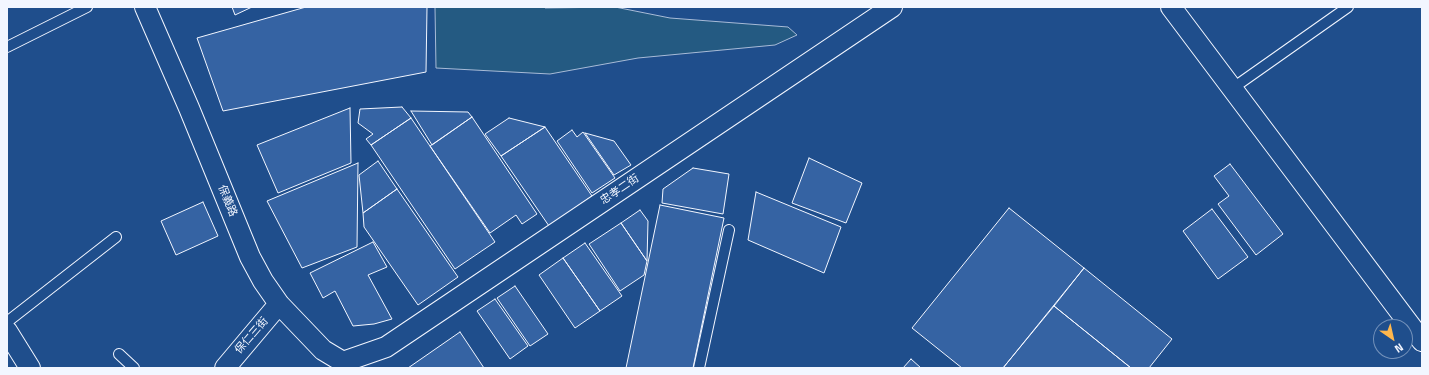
<!DOCTYPE html>
<meta charset="utf-8">
<style>
body{margin:0}
#map{position:relative;width:1429px;height:375px;overflow:hidden;background:#1f4e8c;font-family:"Titillium Web",sans-serif}
canvas{display:block}
.frame{position:absolute;inset:0;border:8px solid #f2f6ff;pointer-events:none}
.north{position:absolute;left:1373px;top:319px;width:40px;height:40px;box-sizing:border-box;background:#1f4e8c;border:1px solid #7391ba;border-radius:50%;rotate:146deg;font-size:11px;font-weight:700;line-height:16px;text-align:center;color:#f2f6ff}
.north::after{content:'';display:block;margin:auto;width:14px;height:18px;background:#ffb74d;clip-path:polygon(50% 0,100% 100%,50% 72%,0 100%)}
</style>
<div id="map">
<canvas width="1429" height="375"></canvas>
<div class="frame"></div>
<div class="north">N</div>
</div>
<script>
const ctx = document.querySelector('canvas').getContext('2d');
ctx.lineJoin = 'round';
function paint(path, color) {
  ctx.fillStyle = color;
  ctx.fill(path, 'evenodd');
}
function shape(rows) {
  const path = new Path2D();
  for (const r of rows) {
    path.moveTo(r[0], r[1]);
    for (let i = 2; i < r.length; i += 2) path.lineTo(r[i], r[i + 1]);
  }
  return path;
}
function trace(path, color, width, dash) {
  ctx.strokeStyle = color;
  ctx.lineWidth = width;
  ctx.lineCap = dash ? 'butt' : 'round';
  ctx.setLineDash(dash || []);
  ctx.stroke(path);
}
function write(font, color, halo, rows, align = 'center') {
  ctx.font = font + ' "Titillium Web","Noto Sans TC",sans-serif';
  ctx.lineWidth = 3;
  ctx.setLineDash([]);
  ctx.textBaseline = 'middle';
  ctx.strokeStyle = halo;
  ctx.fillStyle = color;
  for (const [text, x, y, turn = 0] of rows) {
    ctx.save();
    ctx.translate(x, y);
    ctx.rotate((+turn || 0) * Math.PI / 180);
    ctx.textAlign = isNaN(turn) ? turn : align;
    if (halo) ctx.strokeText(text, 0, 0);
    ctx.fillText(text, 0, 0);
    ctx.restore();
  }
}
const green = shape([
 [435,7,545,7,545,8,615,7,670,18,788,27,797,35,775,45,638,58,550,74,436,68,435,7]
]);
paint(green, '#245a82');
trace(green, '#a8bbd7', 1);
const building = shape([
 [232,7,252,7,235,15,232,7],
 [306,7,427,7,426,72,223,111,197,38,306,7],
 [402,107,411,118,371,145,366,139,373,134,358,123,360,109,402,107],
 [350,108,351,163,278,193,257,145,350,108],
 [411,111,468,112,472,117,432,145,411,111],
 [472,117,537,214,522,224,516,215,490,233,430,146,472,117],
 [411,118,495,242,455,269,371,145,411,118],
 [509,118,545,127,501,156,485,134,509,118],
 [545,127,592,196,549,226,501,156,545,127],
 [572,130,577,137,583,132,615,178,592,193,557,141,572,130],
 [585,133,614,141,631,165,614,175,585,133],
 [809,158,862,183,846,223,792,203,809,158],
 [378,161,397,189,363,213,359,175,378,161],
 [358,163,357,247,302,268,267,201,358,163],
 [1230,164,1283,234,1256,255,1218,204,1229,196,1214,176,1230,164],
 [693,168,729,174,723,214,662,203,663,189,693,168],
 [397,189,458,277,418,305,364,227,363,213,397,189],
 [756,192,841,227,824,273,748,240,756,192],
 [203,202,218,236,176,255,161,221,203,202],
 [660,205,724,218,693,368,626,368,660,205],
 [1009,208,1084,268,1003,368,962,368,912,328,1009,208],
 [1212,209,1248,257,1218,279,1183,231,1212,209],
 [640,210,648,221,647,261,621,223,640,210],
 [621,223,647,261,644,275,620,291,589,244,621,223],
 [373,242,387,267,368,275,392,319,374,324,353,326,335,291,323,298,310,273,373,242],
 [585,243,622,296,600,311,563,258,585,243],
 [563,258,600,311,575,328,539,275,563,258],
 [1084,268,1172,339,1149,368,1131,368,1054,306,1084,268],
 [515,286,548,334,530,346,497,298,515,286],
 [495,299,528,346,510,359,477,311,495,299],
 [1054,306,1131,368,1003,368,1054,306],
 [460,332,484,368,408,368,460,332],
 [911,359,921,368,903,368,911,359]
]);
paint(building, '#3563a3');
trace(building, '#f2f6ff', 1);
const lane = shape([
 [7,47,87,7],
 [1233,88,1348,7],
 [7,322,116,237],
 [119,354,134,368],
 [699,368,729,230]
]);
const street = shape([
 [145,7,189,108,250,257,263,281,279,304,323,350,343,362,349,368],
 [1171,7,1422,341],
 [7,331,30,368],
 [343,362,386,347,892,7],
 [225,368,279,304]
]);
trace(lane, '#f2f6ff', 12);
trace(street, '#f2f6ff', 22);
trace(lane, '#1f4e8c', 10);
trace(street, '#1f4e8c', 20);
write('11px', '#f2f6ff', '#1f4e8c', [
 ["忠孝二街",620,190,-34],
 ["保義路",227,201,68],
 ["保仁三街",252,336,-49]
]);
</script>
